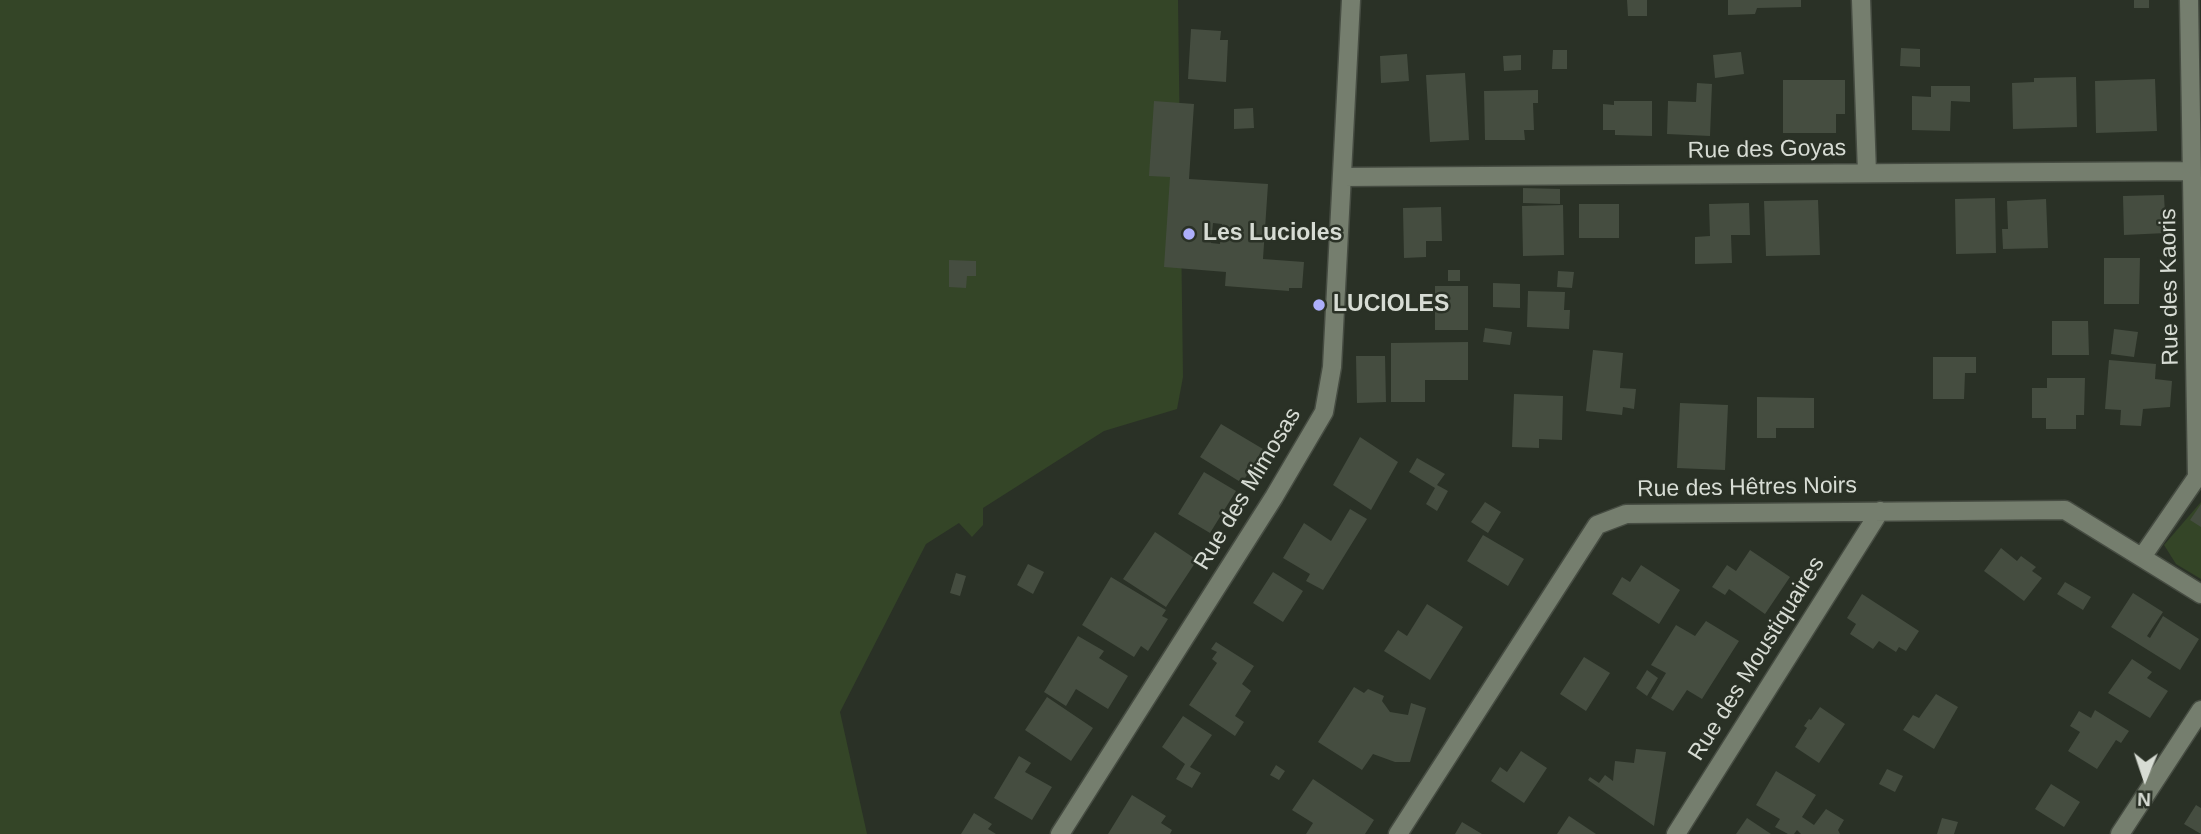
<!DOCTYPE html>
<meta charset="utf-8">
<style>
body{margin:0}
#map{position:relative;width:2201px;height:834px;overflow:hidden;background:#2a3126;font-family:Arial,sans-serif}
canvas{display:block}
.north{position:absolute;left:2110px;top:743px;width:70px;height:70px;-webkit-text-stroke:5px #2a3126;paint-order:stroke;rotate:182deg;font-size:19px;font-weight:700;line-height:28px;text-align:center;color:#d7dcd4}
.north::after{content:'';display:block;margin:auto;width:24px;height:32px;background:#d7dcd4;clip-path:polygon(50% 0,100% 100%,50% 72%,0 100%)}
</style>
<div id="map">
<canvas width="2201" height="834"></canvas>
<div class="north">N</div>
</div>
<script>
const ctx = document.querySelector('canvas').getContext('2d');
ctx.lineJoin = 'round';
function paint(path, color) {
  ctx.fillStyle = color;
  ctx.fill(path, 'evenodd');
}
function shape(rows) {
  const path = new Path2D();
  for (const r of rows) {
    path.moveTo(r[0], r[1]);
    for (let i = 2; i < r.length; i += 2) path.lineTo(r[i], r[i + 1]);
  }
  return path;
}
function trace(path, color, width, dash) {
  ctx.strokeStyle = color;
  ctx.lineWidth = width;
  ctx.lineCap = dash ? 'butt' : 'round';
  ctx.setLineDash(dash || []);
  ctx.stroke(path);
}
function write(font, color, halo, rows, align = 'center') {
  ctx.font = font + ' Arial,sans-serif';
  ctx.lineWidth = 5;
  ctx.setLineDash([]);
  ctx.textBaseline = 'middle';
  ctx.strokeStyle = halo;
  ctx.fillStyle = color;
  for (const [text, x, y, turn = 0] of rows) {
    ctx.save();
    ctx.translate(x, y);
    ctx.rotate((+turn || 0) * Math.PI / 180);
    ctx.textAlign = isNaN(turn) ? turn : align;
    if (halo) ctx.strokeText(text, 0, 0);
    ctx.fillText(text, 0, 0);
    ctx.restore();
  }
}
paint(shape([
 [0,0,1178,0,1183,377,1177,409,1104,431,983,508,983,525,972,537,959,523,926,544,840,712,867,834,0,834],
 [2201,502,2201,579,2176,564,2164,545]
]), '#344527');
paint(shape([
 [1627,0,1647,0,1647,16,1628,16],
 [1728,0,1801,0,1801,7,1757,8,1755,14,1728,15],
 [2134,0,2149,0,2149,8,2134,8],
 [1191,29,1221,31,1220,40,1228,40,1226,82,1188,79],
 [1901,48,1920,49,1920,67,1900,66],
 [1553,50,1567,50,1567,69,1552,69],
 [1741,52,1744,74,1715,78,1713,55],
 [1407,54,1409,81,1381,83,1380,56],
 [1521,55,1521,70,1504,71,1503,56],
 [1465,73,1469,140,1430,142,1426,75],
 [2076,77,2077,127,2013,129,2012,83,2034,82,2034,78],
 [2155,79,2157,131,2096,133,2095,81],
 [1783,80,1845,80,1845,114,1836,114,1836,133,1783,133],
 [1697,83,1712,84,1710,136,1667,134,1668,101,1696,102],
 [1931,86,1970,86,1970,102,1951,101,1950,131,1912,130,1912,96,1931,97],
 [1538,90,1538,103,1533,103,1534,130,1524,130,1525,140,1485,140,1484,91],
 [1154,101,1194,104,1189,179,1268,184,1263,259,1304,262,1302,288,1289,288,1289,291,1225,286,1226,272,1164,267,1170,177,1149,176],
 [1213,223,1222,224,1220,244,1211,243],
 [1614,101,1652,101,1652,136,1615,135,1615,130,1603,130,1603,104,1614,105],
 [1253,108,1254,128,1234,129,1234,109],
 [1523,188,1560,189,1560,204,1523,203],
 [2164,195,2166,233,2124,235,2123,196],
 [1995,198,1996,253,1956,254,1955,199],
 [2046,199,2048,248,2003,249,2002,229,2008,229,2007,201],
 [1818,200,1820,255,1766,256,1764,201],
 [1749,203,1750,235,1731,235,1732,263,1695,264,1695,237,1710,236,1709,204],
 [1579,204,1619,204,1619,238,1579,238],
 [1563,205,1564,255,1523,256,1522,206],
 [1441,207,1442,241,1426,241,1426,257,1404,258,1403,208],
 [2104,258,2140,258,2139,304,2104,304],
 [949,260,976,261,976,276,967,276,966,288,949,287],
 [1448,270,1460,270,1460,281,1448,281],
 [1558,271,1574,272,1572,288,1557,287],
 [1493,283,1520,284,1520,308,1493,307],
 [1435,286,1468,286,1468,330,1435,330],
 [1528,291,1565,292,1564,310,1570,310,1569,329,1527,327],
 [2052,321,2088,321,2089,355,2052,355],
 [1485,328,1512,332,1510,345,1483,342],
 [2114,329,2138,332,2134,357,2111,354],
 [1468,342,1468,380,1425,380,1425,402,1391,402,1391,343],
 [1593,350,1623,353,1620,388,1636,389,1634,409,1623,407,1622,415,1586,411],
 [1356,356,1385,356,1386,402,1357,403],
 [1933,357,1976,357,1976,373,1965,373,1964,399,1933,399],
 [2109,360,2156,364,2155,379,2172,381,2170,407,2143,409,2141,426,2120,425,2121,410,2105,409],
 [2047,378,2085,378,2084,415,2076,415,2076,429,2046,429,2046,418,2032,418,2032,388,2047,388],
 [1514,394,1563,396,1562,440,1539,439,1539,448,1512,447],
 [1757,397,1814,398,1814,428,1776,428,1776,438,1757,438],
 [1680,403,1728,405,1725,470,1677,468],
 [1221,424,1263,449,1242,483,1200,457],
 [1360,437,1398,462,1371,510,1333,485],
 [1417,458,1445,474,1437,485,1448,491,1437,511,1426,504,1435,488,1409,472],
 [1204,472,1236,491,1210,533,1178,514],
 [1485,502,1501,512,1488,533,1471,522],
 [2201,504,2201,527,2190,520],
 [1350,509,1367,519,1323,590,1306,581,1310,574,1283,558,1304,523,1331,541],
 [1155,532,1197,560,1166,607,1123,579],
 [1483,535,1524,559,1508,586,1467,561],
 [2001,548,2017,561,2021,556,2036,567,2032,571,2042,578,2024,601,1984,571],
 [1750,550,1790,577,1765,614,1729,589,1725,595,1712,587,1727,565,1736,571],
 [1028,564,1044,572,1033,594,1017,585],
 [1641,565,1680,590,1659,624,1612,594,1622,577,1630,582],
 [1273,572,1303,591,1283,622,1253,603],
 [956,573,966,576,960,596,950,593],
 [1111,577,1166,610,1162,616,1168,619,1148,651,1141,646,1134,657,1082,625],
 [2065,582,2091,597,2083,610,2057,594],
 [2133,593,2163,612,2147,636,2150,638,2163,616,2199,639,2180,670,2111,627],
 [1862,594,1919,631,1906,651,1899,647,1896,652,1879,641,1873,649,1850,634,1856,624,1847,618],
 [1427,604,1463,627,1430,680,1384,651,1398,630,1407,636],
 [1706,621,1739,641,1702,699,1687,690,1673,711,1651,698,1666,673,1651,665,1676,625,1695,636],
 [1078,636,1104,651,1099,658,1128,676,1108,709,1076,689,1066,706,1044,692],
 [1216,642,1254,666,1242,684,1251,691,1235,716,1244,722,1235,736,1189,705,1217,663,1212,659,1217,652,1211,649],
 [1584,657,1610,673,1586,711,1560,694],
 [2132,659,2152,672,2147,678,2168,691,2150,718,2108,693],
 [1647,670,1658,678,1647,696,1636,688],
 [1354,687,1364,693,1368,689,1384,696,1382,701,1390,712,1408,715,1411,703,1426,708,1410,762,1395,762,1373,754,1362,770,1318,742],
 [1936,694,1958,707,1934,749,1903,730,1913,715,1919,718],
 [1047,697,1093,728,1071,761,1025,730],
 [1820,707,1845,724,1819,763,1795,747,1807,728,1804,726,1809,719,1811,720],
 [2095,710,2129,731,2121,743,2116,740,2097,769,2068,751,2080,732,2070,726,2079,711,2091,718],
 [1183,716,1212,735,1190,767,1201,773,1192,788,1176,779,1185,764,1162,747],
 [1636,749,1666,752,1654,826,1588,780,1590,777,1599,783,1605,775,1613,781,1615,761,1634,763],
 [1521,751,1547,768,1524,803,1491,781,1500,767,1507,772],
 [1019,756,1031,763,1025,772,1052,787,1032,820,994,798],
 [1276,765,1285,771,1279,780,1270,775],
 [1887,769,1903,776,1895,792,1879,784],
 [1776,771,1816,795,1802,817,1814,825,1826,809,1844,820,1838,830,1840,834,1801,834,1797,830,1794,834,1788,834,1775,827,1780,819,1756,805],
 [1313,779,1374,820,1365,834,1306,834,1313,823,1292,810],
 [2051,784,2080,802,2064,827,2035,809],
 [1132,795,1166,816,1161,823,1172,830,1170,834,1108,834],
 [2196,805,2201,808,2201,834,2184,824],
 [974,813,992,824,988,829,996,834,961,834],
 [1569,816,1596,834,1557,834],
 [1747,818,1771,834,1736,834],
 [1942,818,1958,822,1954,834,1937,834],
 [1462,822,1482,834,1455,834]
]), '#454d40');
const minor = shape([
 [1861,0,1867,173],
 [1342,177,2192,171],
 [2142,557,2197,477,2189,0],
 [1060,834,1274,497,1324,412,1332,367,1351,0],
 [1398,834,1597,525,1626,514,2065,510,2201,594],
 [1676,834,1880,511],
 [2120,834,2201,710]
]);
trace(minor, '#464c42', 21);
trace(minor, '#757e6e', 18);
for (const [x, y, r, color] of [
 [1189,234,7,"#adaffb"],
 [1319,305,7,"#adaffb"]
]) {
  const dot = new Path2D();
  dot.arc(x, y, r, 0, 2 * Math.PI);
  ctx.fillStyle = color;
  ctx.fill(dot);
  trace(dot, '#2a3126', 2.5);
}
write('23px', '#d7dcd4', '#2a3126', [
 ["Rue des Goyas",1767,150,-1],
 ["Rue des Kaoris",2170,287,-91],
 ["Rue des Hêtres Noirs",1747,488,-1],
 ["Rue des Mimosas",1248,489,-59],
 ["Rue des Moustiquaires",1757,659,-58]
]);
write('bold 23px', '#d7dcd4', '#2a3126', [
 ["Les Lucioles",1203,234],
 ["LUCIOLES",1333,305]
], 'left');
</script>
